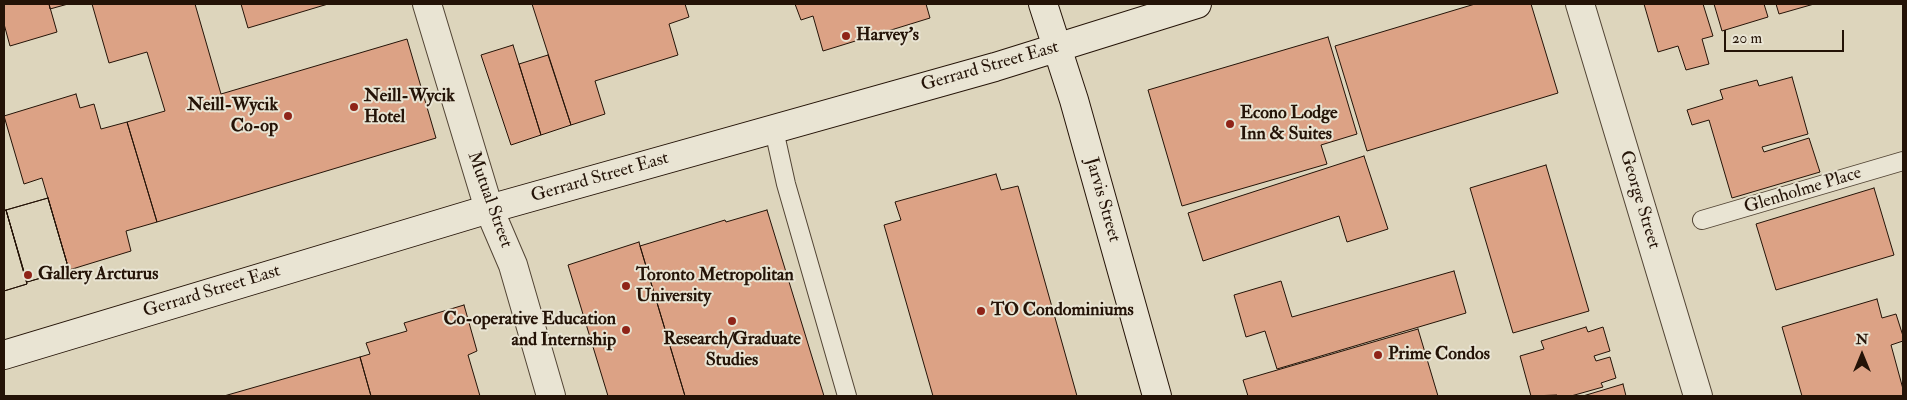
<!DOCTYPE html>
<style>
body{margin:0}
#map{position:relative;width:1907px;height:400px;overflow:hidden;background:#ddd5bc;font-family:"IM FELL Double Pica",serif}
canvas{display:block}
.frame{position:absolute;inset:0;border:5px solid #241307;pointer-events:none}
.north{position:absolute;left:1837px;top:330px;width:50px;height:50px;-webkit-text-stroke:4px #e9e4d3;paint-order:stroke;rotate:0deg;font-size:14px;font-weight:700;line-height:20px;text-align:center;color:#241307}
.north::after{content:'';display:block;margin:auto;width:18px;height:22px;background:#241307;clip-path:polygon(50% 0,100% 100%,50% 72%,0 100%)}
.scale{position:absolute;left:1724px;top:30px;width:120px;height:22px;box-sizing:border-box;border:2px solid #241307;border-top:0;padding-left:6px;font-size:15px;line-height:18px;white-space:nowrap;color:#241307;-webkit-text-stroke:4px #e9e4d3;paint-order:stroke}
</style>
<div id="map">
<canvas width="1907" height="400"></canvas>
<div class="frame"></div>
<div class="north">N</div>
<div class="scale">20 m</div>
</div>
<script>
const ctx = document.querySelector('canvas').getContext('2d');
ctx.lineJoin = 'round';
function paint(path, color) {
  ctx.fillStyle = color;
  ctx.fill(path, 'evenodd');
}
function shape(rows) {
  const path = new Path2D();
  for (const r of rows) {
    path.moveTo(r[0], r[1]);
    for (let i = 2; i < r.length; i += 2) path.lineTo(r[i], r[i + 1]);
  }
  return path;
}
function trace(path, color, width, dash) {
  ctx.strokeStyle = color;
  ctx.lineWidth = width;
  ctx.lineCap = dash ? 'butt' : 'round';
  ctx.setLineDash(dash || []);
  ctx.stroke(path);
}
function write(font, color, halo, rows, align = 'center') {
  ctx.font = font + ' "IM FELL Double Pica",serif';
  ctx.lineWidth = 4;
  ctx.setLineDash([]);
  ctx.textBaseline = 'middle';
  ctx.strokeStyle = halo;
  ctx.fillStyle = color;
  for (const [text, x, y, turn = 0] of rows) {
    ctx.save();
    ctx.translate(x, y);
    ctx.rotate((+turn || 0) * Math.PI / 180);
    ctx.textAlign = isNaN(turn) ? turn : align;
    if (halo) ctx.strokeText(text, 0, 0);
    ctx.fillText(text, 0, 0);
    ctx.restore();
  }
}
const building = shape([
 [4,4,49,4,57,32,10,46,4,24,4,4],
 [49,4,68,4,50,9,49,4],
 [92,4,195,4,221,94,407,39,436,138,157,222,127,122,165,111,147,52,109,63,92,4],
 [241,4,328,4,248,28,241,4],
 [532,4,685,4,689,17,669,24,678,55,595,81,605,114,571,125,532,4],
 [795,4,926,4,930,18,823,51,813,16,801,20,795,4],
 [1475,4,1531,4,1558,93,1367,151,1335,46,1475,4],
 [1644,4,1703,4,1713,36,1702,39,1709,64,1686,70,1678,46,1658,52,1644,4],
 [1714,4,1764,4,1768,17,1722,31,1714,4],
 [1776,4,1814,4,1779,14,1776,4],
 [1328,37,1357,134,1321,145,1327,164,1182,206,1148,90,1328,37],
 [513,45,541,135,511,145,481,55,513,45],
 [548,55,571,125,541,135,519,64,548,55],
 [1792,77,1808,134,1762,147,1764,152,1809,138,1820,172,1732,198,1709,120,1692,125,1687,110,1723,99,1720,90,1757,80,1759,86,1792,77],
 [76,94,80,108,94,104,101,129,127,122,157,222,126,231,131,251,69,270,42,178,24,184,4,116,76,94],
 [1364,156,1388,229,1347,242,1339,216,1203,261,1188,213,1364,156],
 [1546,165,1589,311,1513,333,1470,188,1546,165],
 [996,174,1001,190,1018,186,1077,396,933,396,884,225,901,220,895,202,996,174],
 [1874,188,1894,255,1776,290,1756,224,1874,188],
 [48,198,69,270,27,282,6,210,48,198],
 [48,198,69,270,27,282,6,210,48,198],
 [6,210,27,284,4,291,4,211,6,210],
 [6,210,27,284,4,291,4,211,6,210],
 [767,210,824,396,685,396,640,246,725,220,726,222,767,210],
 [639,242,640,246,685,396,608,396,568,265,639,242],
 [1454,271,1466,313,1277,369,1265,331,1246,337,1234,295,1281,281,1292,317,1454,271],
 [1877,299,1882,318,1896,314,1903,336,1903,341,1891,345,1903,389,1903,396,1802,396,1782,327,1877,299],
 [464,305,477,351,468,355,480,396,371,396,360,357,370,354,366,343,407,331,404,323,464,305],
 [1586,327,1588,332,1603,327,1610,351,1594,356,1596,361,1610,357,1616,378,1601,383,1603,387,1571,396,1557,396,1557,395,1531,396,1520,356,1544,349,1541,341,1586,327],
 [1418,329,1438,396,1248,396,1243,380,1418,329],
 [360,357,371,396,224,396,360,357],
 [1623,384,1626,396,1583,396,1623,384]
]);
paint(building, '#dca285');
trace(building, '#241307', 1);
const lane = shape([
 [774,130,786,184,847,396],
 [1702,220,1903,161]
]);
const street = shape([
 [427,4,489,209,513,265,551,396],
 [1580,4,1698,396]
]);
const secondary = shape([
 [1043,4,1074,100,1157,396],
 [4,355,489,209,995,67,1197,4]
]);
trace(lane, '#524434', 20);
trace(street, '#524434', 30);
trace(secondary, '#241307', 30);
trace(lane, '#e9e4d3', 18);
trace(street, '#e9e4d3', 28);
trace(secondary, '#e9e4d3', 28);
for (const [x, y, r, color] of [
 [846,36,5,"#8f2418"],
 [354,107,5,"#8f2418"],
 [288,116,5,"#8f2418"],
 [1230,124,5,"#8f2418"],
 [28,275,5,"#8f2418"],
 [626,286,5,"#8f2418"],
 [981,311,5,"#8f2418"],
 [732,321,5,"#8f2418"],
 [626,330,5,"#8f2418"],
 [1378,355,5,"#8f2418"]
]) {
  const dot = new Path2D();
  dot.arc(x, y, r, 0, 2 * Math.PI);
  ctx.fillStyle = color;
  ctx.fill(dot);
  trace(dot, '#e9e4d3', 2);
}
write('bold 18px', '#241307', '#e9e4d3', [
 ["Harvey's",856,36],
 ["Neill-Wycik",364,97],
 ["Hotel",364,118],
 ["Neill-Wycik",278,106,"right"],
 ["Co-op",278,127,"right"],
 ["Econo Lodge",1240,114],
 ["Inn & Suites",1240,135],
 ["Gallery Arcturus",38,275],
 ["Toronto Metropolitan",636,276],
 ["University",636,297],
 ["TO Condominiums",991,311],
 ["Co-operative Education",616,320,"right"],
 ["and Internship",616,341,"right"],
 ["Research/Graduate",732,340,"center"],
 ["Studies",732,361,"center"],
 ["Prime Condos",1388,355]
], 'left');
write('18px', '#241307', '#e9e4d3', [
 ["Gerrard Street East",990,67,-16],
 ["Gerrard Street East",600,178,-16],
 ["Glenholme Place",1803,191,-17],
 ["Mutual Street",489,200,70],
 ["Jarvis Street",1102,200,74],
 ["George Street",1639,200,73],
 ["Gerrard Street East",212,292,-17]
]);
</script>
